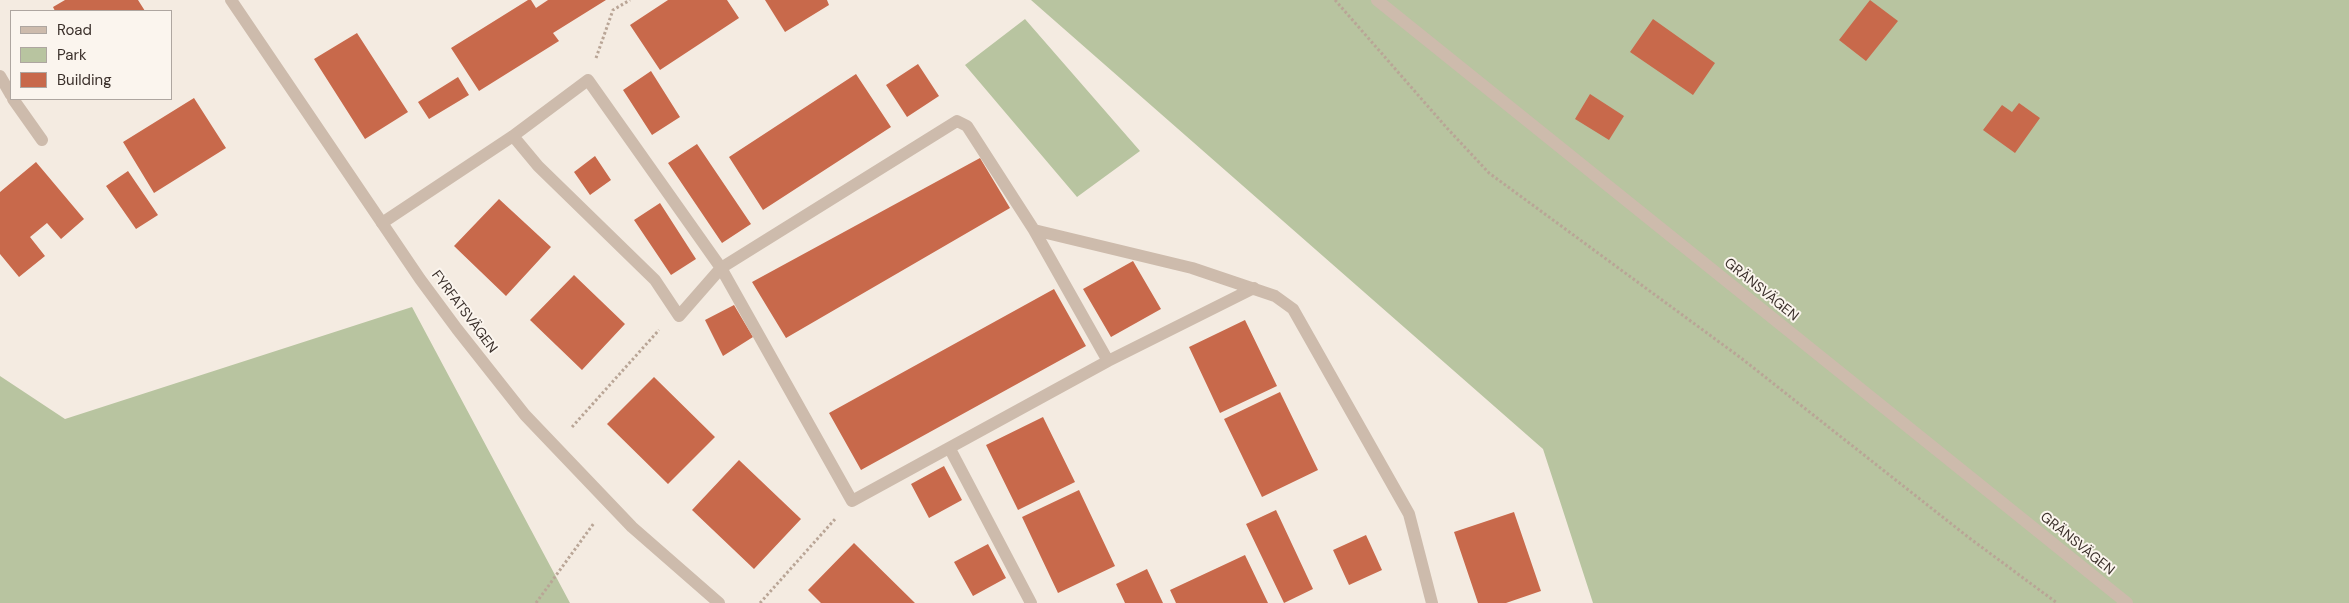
<!DOCTYPE html>
<meta charset="utf-8">
<style>
body{margin:0}
#map{position:relative;width:2349px;height:603px;overflow:hidden;background:#f4ebe1;font-family:"DM Sans",sans-serif}
canvas{display:block}
.legend{position:absolute;left:10px;top:10px;width:162px;height:90px;box-sizing:border-box;background:#fbf5ee;border:1px solid #aea6a0;margin:0;padding:6px 9px;list-style:none;font-size:15px;color:#3b302b}
.legend li{display:flex;align-items:center;gap:10px;height:25px}
.legend b{width:25px;border:1px solid #aea6a0}
</style>
<div id="map">
<canvas width="2349" height="603"></canvas>
<ul class="legend">
<li><b style="height:6px;background:#cdbbac"></b>Road</li>
<li><b style="height:14px;background:#b8c4a0"></b>Park</li>
<li><b style="height:14px;background:#c8694b"></b>Building</li>
</ul>
</div>
<script>
const ctx = document.querySelector('canvas').getContext('2d');
ctx.lineJoin = 'round';
function paint(path, color) {
  ctx.fillStyle = color;
  ctx.fill(path, 'evenodd');
}
function shape(rows) {
  const path = new Path2D();
  for (const r of rows) {
    path.moveTo(r[0], r[1]);
    for (let i = 2; i < r.length; i += 2) path.lineTo(r[i], r[i + 1]);
  }
  return path;
}
function trace(path, color, width, dash) {
  ctx.strokeStyle = color;
  ctx.lineWidth = width;
  ctx.lineCap = dash ? 'butt' : 'round';
  ctx.setLineDash(dash || []);
  ctx.stroke(path);
}
function write(font, color, halo, rows, align = 'center') {
  ctx.font = font + ' "DM Sans",sans-serif';
  ctx.lineWidth = 4;
  ctx.setLineDash([]);
  ctx.textBaseline = 'middle';
  ctx.strokeStyle = halo;
  ctx.fillStyle = color;
  for (const [text, x, y, turn = 0] of rows) {
    ctx.save();
    ctx.translate(x, y);
    ctx.rotate((+turn || 0) * Math.PI / 180);
    ctx.textAlign = isNaN(turn) ? turn : align;
    if (halo) ctx.strokeText(text, 0, 0);
    ctx.fillText(text, 0, 0);
    ctx.restore();
  }
}
paint(shape([
 [1031,0,2349,0,2349,603,1593,603,1543,449],
 [1025,19,1140,151,1077,197,965,65],
 [412,307,570,603,0,603,0,376,65,419]
]), '#b8c4a0');
paint(shape([
 [65,0,138,0,145,11,55,11,53,7],
 [528,0,531,0,536,8,548,0,606,0,553,33,559,41,479,91,451,48],
 [668,0,727,0,739,18,660,70,630,25],
 [765,0,827,0,829,5,785,32],
 [1870,0,1898,21,1866,61,1839,40],
 [1653,19,1715,63,1693,95,1630,52],
 [357,33,408,112,365,139,314,59],
 [918,64,939,96,907,117,886,85],
 [651,71,680,117,652,135,623,90],
 [856,74,891,127,763,210,729,157],
 [458,77,469,95,429,119,418,102],
 [1590,94,1624,116,1609,140,1575,119],
 [194,98,226,148,154,193,123,142],
 [2019,103,2040,118,2015,153,1983,130,2002,105,2012,112],
 [697,144,751,224,722,243,668,163],
 [595,156,611,180,590,195,574,172],
 [980,158,1010,208,786,338,752,282],
 [36,162,84,219,61,239,47,223,30,237,45,256,19,277,0,254,0,192],
 [128,171,158,215,136,229,106,186],
 [499,199,551,247,506,296,454,246],
 [660,203,696,259,671,275,634,220],
 [1133,261,1161,309,1111,337,1083,289],
 [574,275,625,324,582,370,530,320],
 [1054,289,1086,346,861,470,829,413],
 [734,305,753,337,723,356,705,320],
 [1245,320,1277,386,1220,413,1189,347],
 [654,377,715,437,668,484,607,424],
 [1280,392,1318,470,1262,497,1224,419],
 [1043,417,1075,482,1018,510,986,445],
 [739,460,801,519,754,569,692,510],
 [944,466,962,500,929,518,911,484],
 [1079,490,1115,566,1058,593,1022,517],
 [1276,510,1313,589,1284,603,1246,524],
 [1514,512,1541,591,1506,603,1478,603,1454,532],
 [1366,535,1382,570,1349,585,1333,550],
 [854,543,915,603,821,603,808,590],
 [988,544,1006,578,973,596,954,562],
 [1245,555,1268,603,1176,603,1170,590],
 [1147,569,1163,603,1125,603,1116,584]
]), '#c8694b');
trace(shape([
 [1335,0,1446,127,1489,173,1741,358,1968,537,2057,603],
 [596,58,613,10,630,0],
 [572,427,659,330],
 [536,603,594,523],
 [760,603,836,518]
]), '#b9a596', 3, [2.5, 2.5]);
trace(shape([
 [0,76,11,95],
 [13,99,42,140],
 [513,136,538,166,655,280,679,316,721,268,957,121,967,126,1034,230,1108,361],
 [382,223,513,136,588,80,721,268,852,501,1108,361,1254,288],
 [1034,230,1192,268,1275,296,1293,309,1409,514,1432,603],
 [950,449,1031,603]
]), '#cdbbac', 12);
trace(shape([
 [231,0,420,279,457,329,525,415,632,527,719,603],
 [1377,0,2127,603]
]), '#cdbbac', 12);
write('14px', '#3b302b', '#fbf5ee', [
 ["GRÄNSVÄGEN",1761,290,39],
 ["FYRFATSVÄGEN",464,312,53],
 ["GRÄNSVÄGEN",2077,544,39]
]);
</script>
